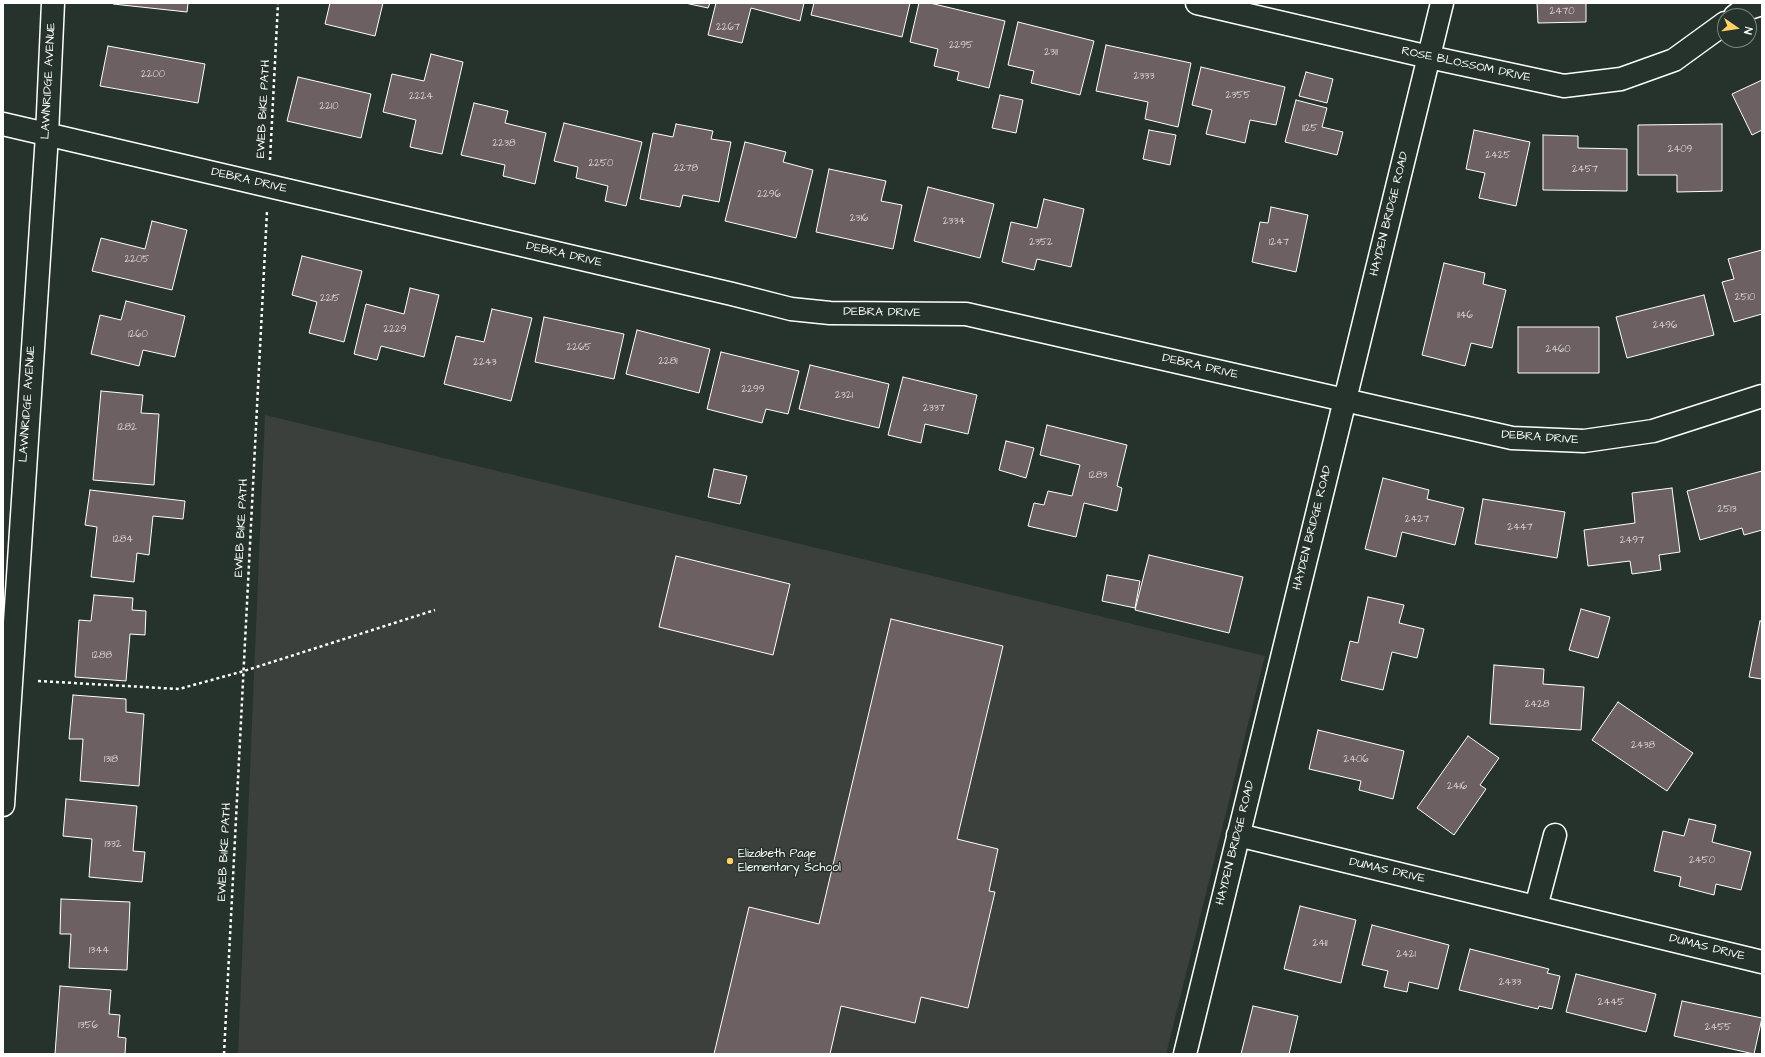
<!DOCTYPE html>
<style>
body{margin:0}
#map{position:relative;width:1765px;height:1057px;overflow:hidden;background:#26332d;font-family:"Architects Daughter",sans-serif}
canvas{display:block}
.frame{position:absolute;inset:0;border:4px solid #fff;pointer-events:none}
.north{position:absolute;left:1717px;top:8px;width:40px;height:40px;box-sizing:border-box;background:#26332d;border:1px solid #7d8581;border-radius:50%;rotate:103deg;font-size:11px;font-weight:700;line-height:16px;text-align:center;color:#fff}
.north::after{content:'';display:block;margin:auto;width:14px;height:18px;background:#ffd166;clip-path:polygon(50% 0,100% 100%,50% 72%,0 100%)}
</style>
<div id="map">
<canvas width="1765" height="1057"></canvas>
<div class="frame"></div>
<div class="north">N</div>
</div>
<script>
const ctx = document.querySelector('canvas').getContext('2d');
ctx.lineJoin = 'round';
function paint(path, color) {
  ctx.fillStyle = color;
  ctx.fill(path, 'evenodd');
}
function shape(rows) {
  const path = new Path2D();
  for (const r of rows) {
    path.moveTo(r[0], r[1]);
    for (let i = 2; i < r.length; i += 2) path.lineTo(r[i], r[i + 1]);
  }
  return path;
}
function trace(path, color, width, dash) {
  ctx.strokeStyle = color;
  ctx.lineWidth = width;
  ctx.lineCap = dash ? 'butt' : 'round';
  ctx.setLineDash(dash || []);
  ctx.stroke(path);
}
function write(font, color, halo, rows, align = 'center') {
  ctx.font = font + ' "Architects Daughter",sans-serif';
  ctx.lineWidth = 3;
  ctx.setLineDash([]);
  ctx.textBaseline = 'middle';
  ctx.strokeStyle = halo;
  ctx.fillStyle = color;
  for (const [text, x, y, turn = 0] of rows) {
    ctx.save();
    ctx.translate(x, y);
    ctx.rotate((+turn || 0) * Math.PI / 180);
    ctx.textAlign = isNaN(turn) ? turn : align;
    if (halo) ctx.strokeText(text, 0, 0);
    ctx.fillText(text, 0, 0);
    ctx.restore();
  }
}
paint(shape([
 [265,415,1265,656,1166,1054,238,1054]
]), '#3b403d');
const building = shape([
 [113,3,188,3,187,12,113,4,113,3],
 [330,3,383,3,375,36,325,24,330,3],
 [685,3,710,3,708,8,685,3],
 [716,3,804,3,800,21,751,8,742,43,708,35,716,3],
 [814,3,910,3,902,37,811,15,814,3],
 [919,3,930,3,1005,21,989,88,957,80,959,72,934,66,938,49,910,42,919,3],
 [1537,3,1586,3,1586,22,1538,23,1537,3],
 [1018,22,1094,41,1080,95,1031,83,1034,71,1008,65,1018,22],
 [1106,45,1191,63,1178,127,1145,119,1148,102,1096,91,1106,45],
 [108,46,205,64,198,103,100,86,108,46],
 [431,54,463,62,442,154,410,147,416,120,383,112,392,74,424,81,431,54],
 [1201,67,1285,87,1276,125,1250,120,1245,143,1206,134,1212,110,1192,105,1201,67],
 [1306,72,1333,79,1327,103,1299,96,1306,72],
 [298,77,371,94,361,138,287,121,298,77],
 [1762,80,1762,130,1752,135,1732,94,1762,80],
 [1000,95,1023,100,1016,133,992,128,1000,95],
 [1296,100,1327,108,1322,127,1343,132,1337,155,1285,142,1296,100],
 [474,103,508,111,505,123,546,133,535,184,503,176,505,165,461,155,474,103],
 [564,123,642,142,626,206,605,201,608,186,576,178,578,167,554,161,564,123],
 [676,124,713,131,711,139,731,142,719,202,683,195,680,207,640,199,653,133,673,137,676,124],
 [1722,124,1722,191,1677,192,1677,175,1638,175,1638,125,1722,124],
 [1149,130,1176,135,1170,165,1143,159,1149,130],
 [1474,130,1530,142,1516,206,1479,198,1485,173,1466,169,1474,130],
 [1543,135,1578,136,1578,148,1627,149,1627,191,1543,190,1543,135],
 [745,142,786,152,783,162,813,170,796,238,725,221,745,142],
 [829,169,886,181,881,201,902,205,893,249,816,232,829,169],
 [928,187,994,204,980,258,914,241,928,187],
 [1044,199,1084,209,1071,267,1037,259,1034,270,1002,262,1011,222,1037,228,1044,199],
 [1271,207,1308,215,1296,272,1252,262,1260,222,1268,223,1271,207],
 [152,221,187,230,172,290,92,271,101,238,145,249,152,221],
 [1762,250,1762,314,1734,322,1722,282,1734,279,1728,259,1762,250],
 [302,256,362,271,344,342,309,333,317,302,292,295,302,256],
 [1444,263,1485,273,1483,284,1506,290,1492,348,1471,343,1465,366,1422,355,1444,263],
 [410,288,439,295,424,357,381,346,377,360,354,354,366,304,404,314,410,288],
 [1704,295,1714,335,1627,358,1616,317,1704,295],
 [126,301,185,316,175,357,143,350,139,366,91,354,100,315,121,320,126,301],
 [492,309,532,318,511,401,444,384,456,336,484,342,492,309],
 [544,317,624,334,614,379,535,362,544,317],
 [1518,327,1599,327,1599,373,1518,373,1518,327],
 [637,330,710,349,699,393,626,374,637,330],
 [721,352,799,371,788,414,766,409,762,423,707,409,721,352],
 [810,365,889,384,879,428,799,409,810,365],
 [903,377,977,395,968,434,925,424,921,443,888,435,903,377],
 [101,391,143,395,141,413,159,414,154,485,93,480,101,391],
 [1047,425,1127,445,1117,486,1122,488,1117,511,1084,503,1076,537,1028,526,1034,503,1044,505,1048,491,1072,496,1080,465,1040,455,1047,425],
 [1006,441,1034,448,1026,478,999,470,1006,441],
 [714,469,747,476,740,504,708,497,714,469],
 [1762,471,1762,530,1744,535,1742,528,1700,540,1687,491,1762,471],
 [1383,478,1429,490,1427,499,1464,508,1455,545,1402,532,1396,557,1365,549,1383,478],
 [1672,488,1680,552,1659,555,1661,570,1632,574,1630,561,1588,566,1584,530,1635,523,1632,493,1672,488],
 [90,490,185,501,183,519,153,516,149,555,137,553,134,582,91,577,97,527,85,525,90,490],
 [1483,499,1565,512,1557,558,1475,544,1483,499],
 [1149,555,1243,577,1229,633,1135,610,1149,555],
 [676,556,790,584,773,655,659,627,676,556],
 [1107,575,1140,581,1135,608,1102,601,1107,575],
 [94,595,133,598,132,610,146,611,145,635,130,634,126,681,75,677,79,620,91,621,94,595],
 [1368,597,1404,605,1399,623,1424,629,1417,658,1392,652,1383,690,1341,680,1350,641,1358,643,1368,597],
 [1581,609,1610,617,1598,658,1569,650,1581,609],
 [891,619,1003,646,957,839,998,849,989,891,995,892,968,1008,921,997,915,1023,841,1006,830,1054,714,1054,749,907,819,924,891,619],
 [1760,621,1762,621,1762,679,1749,677,1760,621],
 [1494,665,1544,669,1543,684,1584,687,1581,730,1490,724,1494,665],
 [73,695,126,699,126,712,144,714,139,786,80,781,83,739,69,739,73,695],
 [1618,702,1693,753,1667,791,1592,740,1618,702],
 [1318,730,1404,751,1393,799,1359,790,1361,781,1309,769,1318,730],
 [1468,736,1499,758,1480,785,1486,789,1454,835,1417,808,1468,736],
 [66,799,137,806,133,851,145,852,142,882,89,877,92,839,63,836,66,799],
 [1689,819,1716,825,1712,842,1751,852,1741,890,1716,884,1714,895,1679,886,1681,877,1654,871,1663,831,1684,836,1689,819],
 [61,899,130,902,127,970,69,968,71,934,60,934,61,899],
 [1300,906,1356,920,1341,983,1284,969,1300,906],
 [1372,925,1449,945,1438,989,1409,982,1407,992,1384,987,1388,971,1362,965,1372,925],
 [1470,949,1549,969,1547,973,1560,976,1552,1009,1539,1006,1538,1009,1459,990,1470,949],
 [1576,974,1656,994,1646,1032,1566,1012,1576,974],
 [60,986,111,990,109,1014,120,1015,118,1037,126,1038,125,1054,55,1054,60,986],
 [1682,1001,1762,1018,1754,1054,1674,1036,1682,1001],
 [1253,1006,1298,1016,1289,1054,1241,1054,1253,1006]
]);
paint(building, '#6c6063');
trace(building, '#fff', 1);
const minor = shape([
 [1197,3,1429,57,1564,86,1621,79,1674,60,1725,23],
 [1735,16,1743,10,1762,4],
 [3,124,732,294,791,309,830,313,966,314,1512,438,1584,441,1653,431,1762,396],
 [3,805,47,135,53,3],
 [1238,835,1762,962],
 [1536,907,1555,835],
 [1185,1054,1442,3]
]);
trace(minor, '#fff', 25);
trace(shape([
 [270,160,278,3],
 [38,681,179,689,244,671,435,610],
 [224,1054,267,211]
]), '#fff', 2.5, [3, 3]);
trace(minor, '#26332d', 22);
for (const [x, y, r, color] of [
 [730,861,4,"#ffd166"]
]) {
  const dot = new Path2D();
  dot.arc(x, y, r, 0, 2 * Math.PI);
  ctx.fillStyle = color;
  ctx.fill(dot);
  trace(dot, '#26332d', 1.5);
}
write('10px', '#dad7d8', null, [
 ["2470",1562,12],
 ["2267",728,28],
 ["2295",961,46],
 ["2311",1051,53],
 ["2200",153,75],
 ["2333",1144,77],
 ["2355",1238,96],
 ["2224",421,97],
 ["2210",329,107],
 ["1125",1310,129],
 ["2238",504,144],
 ["2409",1680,150],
 ["2425",1498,156],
 ["2250",601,164],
 ["2278",686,169],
 ["2457",1585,170],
 ["2296",769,195],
 ["2316",859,219],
 ["2334",954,222],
 ["2352",1041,243],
 ["1247",1279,243],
 ["2205",137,260],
 ["2510",1745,298],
 ["2215",330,299],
 ["1146",1465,316],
 ["2496",1665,326],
 ["2229",395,330],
 ["1260",138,335],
 ["2265",579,348],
 ["2460",1558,350],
 ["2281",668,362],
 ["2243",485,363],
 ["2299",753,390],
 ["2321",844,396],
 ["2337",934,409],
 ["1282",127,428],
 ["1283",1098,476],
 ["2513",1727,510],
 ["2427",1417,520],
 ["2447",1520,528],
 ["1284",123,540],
 ["2497",1632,541],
 ["1288",102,656],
 ["2428",1537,705],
 ["2438",1643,746],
 ["1318",111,760],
 ["2406",1356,760],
 ["2416",1457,787],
 ["1332",113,845],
 ["2450",1702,861],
 ["2411",1320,944],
 ["1344",99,951],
 ["2421",1406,955],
 ["2433",1510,983],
 ["2445",1611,1003],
 ["1356",88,1026],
 ["2455",1718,1028]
]);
write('12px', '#fff', '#26332d', [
 ["ROSE BLOSSOM DRIVE",1466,65,12],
 ["LAWNRIDGE AVENUE",49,81,-87],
 ["EWEB BIKE PATH",264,109,-87],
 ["DEBRA DRIVE",249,181,13],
 ["HAYDEN BRIDGE ROAD",1390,214,-76],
 ["DEBRA DRIVE",564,255,13],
 ["DEBRA DRIVE",882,313,1],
 ["DEBRA DRIVE",1200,367,13],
 ["LAWNRIDGE AVENUE",28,404,-86],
 ["DEBRA DRIVE",1540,438,4],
 ["EWEB BIKE PATH",242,528,-87],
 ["HAYDEN BRIDGE ROAD",1313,528,-76],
 ["HAYDEN BRIDGE ROAD",1236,843,-76],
 ["EWEB BIKE PATH",225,852,-87],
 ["DUMAS DRIVE",1387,871,13],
 ["DUMAS DRIVE",1707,948,14]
]);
write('12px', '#fff', '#26332d', [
 ["Elizabeth Page",738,854],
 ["Elementary School",738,868]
], 'left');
</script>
